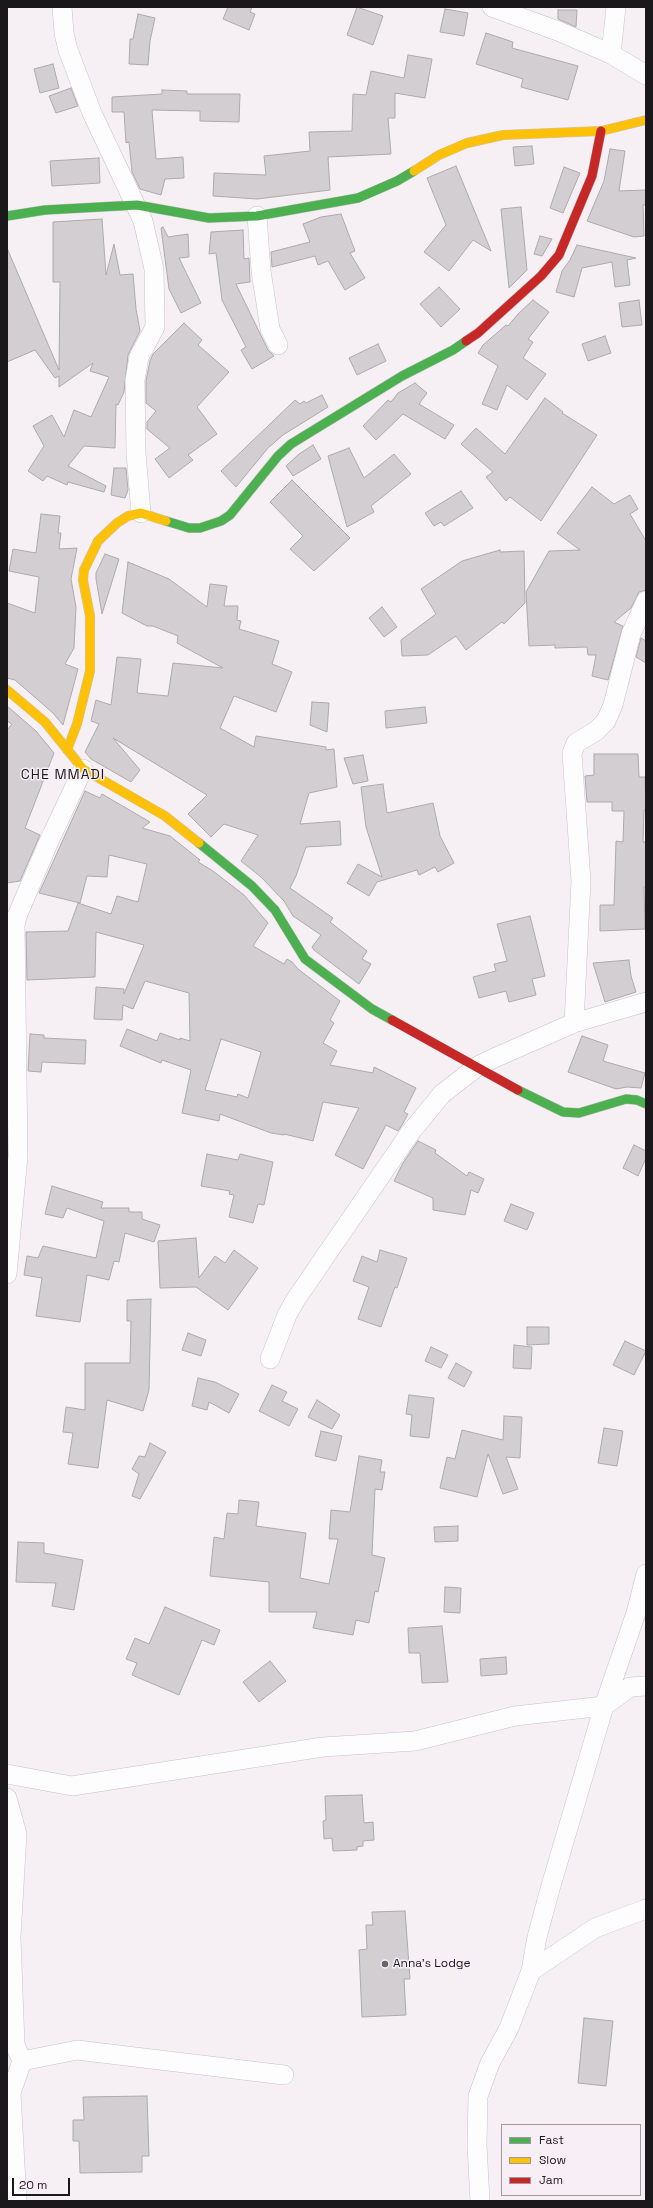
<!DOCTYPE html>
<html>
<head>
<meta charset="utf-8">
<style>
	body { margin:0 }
	#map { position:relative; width:653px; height:2208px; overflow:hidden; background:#f6f0f4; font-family:"Space Grotesk",sans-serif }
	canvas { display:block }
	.frame { position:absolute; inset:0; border:8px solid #1b181b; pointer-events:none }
	.legend { position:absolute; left:501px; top:2124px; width:140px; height:72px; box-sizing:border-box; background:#f8eef5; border:1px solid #a0989e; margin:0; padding:5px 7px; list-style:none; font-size:12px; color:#1b181b }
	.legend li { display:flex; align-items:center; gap:8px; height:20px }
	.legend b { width:20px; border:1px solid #a0989e }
	.scale { position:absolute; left:12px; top:2178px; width:58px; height:18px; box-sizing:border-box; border:2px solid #1b181b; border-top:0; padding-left:5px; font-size:12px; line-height:14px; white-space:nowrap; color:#1b181b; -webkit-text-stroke:3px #f8eef5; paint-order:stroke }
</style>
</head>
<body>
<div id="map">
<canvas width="653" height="2208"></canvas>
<div class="frame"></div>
<ul class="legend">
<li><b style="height:5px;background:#4caf50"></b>Fast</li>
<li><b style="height:5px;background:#ffc107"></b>Slow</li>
<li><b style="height:5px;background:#c62828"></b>Jam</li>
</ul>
<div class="scale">20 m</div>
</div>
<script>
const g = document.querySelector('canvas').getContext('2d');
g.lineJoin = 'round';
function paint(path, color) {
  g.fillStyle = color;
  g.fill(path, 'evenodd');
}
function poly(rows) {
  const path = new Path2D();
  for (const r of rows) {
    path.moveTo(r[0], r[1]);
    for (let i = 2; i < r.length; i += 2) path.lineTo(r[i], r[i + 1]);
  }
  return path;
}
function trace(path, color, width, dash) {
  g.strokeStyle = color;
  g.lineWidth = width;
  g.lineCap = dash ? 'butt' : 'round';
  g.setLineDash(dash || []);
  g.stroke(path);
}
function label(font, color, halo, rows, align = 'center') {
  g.font = font + ' "Space Grotesk",sans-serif';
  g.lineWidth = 3;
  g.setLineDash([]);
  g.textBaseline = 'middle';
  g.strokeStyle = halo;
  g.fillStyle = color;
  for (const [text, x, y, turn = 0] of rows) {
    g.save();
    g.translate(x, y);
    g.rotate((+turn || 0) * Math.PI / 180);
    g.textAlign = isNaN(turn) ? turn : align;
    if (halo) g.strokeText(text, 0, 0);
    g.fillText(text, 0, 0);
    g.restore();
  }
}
const building = poly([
	[228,7,252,7,250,12,255,14,249,30,223,19,228,7],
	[357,7,383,16,373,45,347,35,357,7],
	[445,9,468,13,464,36,440,32,445,9],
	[558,10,577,10,576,27,558,19,558,10],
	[138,14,155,18,150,41,148,65,129,64,130,39,133,39,138,14],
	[486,33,513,42,512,48,578,66,568,100,521,87,523,79,476,64,486,33],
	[408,55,432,59,425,98,395,93,395,118,388,118,391,154,328,157,330,190,257,199,213,196,214,173,266,175,264,156,310,151,309,132,352,131,353,94,366,95,371,71,404,78,408,55],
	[53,64,59,88,40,93,34,69,53,64],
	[71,88,78,106,56,113,49,96,71,88],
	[162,90,187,91,187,94,240,94,239,122,200,121,200,111,152,110,156,159,183,157,184,178,165,179,161,195,140,189,132,172,129,142,126,143,124,112,112,112,112,97,162,94,162,90],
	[532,146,534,164,515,166,513,147,532,146],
	[610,149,625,151,619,191,646,190,646,205,643,205,644,236,634,237,587,221,604,181,610,149],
	[99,158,100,183,52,186,50,161,99,158],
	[456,166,491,251,473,240,449,271,424,252,446,225,427,178,456,166],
	[564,167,580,173,563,213,550,208,564,167],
	[521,207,527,270,509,288,501,209,521,207],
	[341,214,355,251,350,253,365,278,345,290,328,261,318,265,315,256,272,267,271,252,310,242,303,224,321,217,341,214],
	[102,219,106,275,114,244,120,275,133,274,136,309,140,331,128,355,124,392,118,405,116,404,115,448,84,446,68,466,106,486,104,492,68,482,67,485,47,476,43,481,28,471,44,446,33,426,52,415,64,437,74,410,91,417,109,377,90,371,93,363,59,387,59,376,55,378,35,350,7,362,7,248,59,370,60,282,53,282,53,222,102,219],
	[163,227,168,237,188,234,189,257,179,258,201,303,181,313,169,289,161,228,163,227],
	[243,230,244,259,249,258,250,282,236,284,268,350,274,356,252,369,241,350,246,347,222,300,216,253,209,254,211,232,243,230],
	[540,236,552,239,542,256,534,254,540,236],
	[577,245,636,258,627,260,630,285,615,287,612,262,582,268,574,297,556,292,562,271,570,260,577,245],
	[439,287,460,309,441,327,420,304,439,287],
	[533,300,549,312,528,339,533,342,523,358,546,374,527,400,507,385,497,410,482,404,498,366,478,353,483,345,506,325,508,326,518,314,533,300],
	[639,300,642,325,622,327,619,303,639,300],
	[184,323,202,340,198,345,229,372,197,407,217,434,188,455,193,460,169,478,155,459,170,448,147,429,147,422,156,411,146,403,146,381,150,361,153,354,184,323],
	[605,336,611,353,588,361,582,344,605,336],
	[378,344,386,361,357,375,349,358,378,344],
	[415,383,427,393,419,404,454,425,445,439,403,414,376,440,363,426,388,400,391,402,398,393,415,383],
	[322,395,328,407,283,435,268,448,236,487,221,471,295,400,300,404,304,401,306,403,322,395],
	[545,398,563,412,562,413,597,435,541,521,510,497,506,501,486,477,493,472,461,444,476,428,505,454,545,398],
	[313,445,321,459,293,476,286,466,299,454,313,445],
	[349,448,364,478,394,454,411,474,371,506,374,512,347,527,328,456,349,448],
	[114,468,126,468,128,490,125,498,111,495,114,468],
	[292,480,350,538,314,571,290,549,303,536,270,502,292,480],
	[592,487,614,504,630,495,638,509,630,514,646,541,646,590,639,592,631,608,614,622,623,626,608,680,592,676,596,655,588,655,587,647,555,648,555,645,529,646,526,592,549,551,580,550,557,533,592,487],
	[461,491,473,508,444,526,441,522,434,526,425,513,461,491],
	[41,514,60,516,58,533,61,533,59,549,77,548,71,579,76,607,74,648,65,664,78,669,63,725,53,713,15,680,7,678,7,603,35,613,39,577,9,571,13,549,36,553,41,514],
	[500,550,500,552,524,551,525,603,504,624,502,622,466,650,456,636,428,655,402,656,401,640,436,614,421,589,462,561,500,550],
	[105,554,119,559,102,614,96,579,96,573,105,554],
	[128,562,169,579,207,607,210,584,227,586,224,606,238,606,237,620,241,621,239,629,279,641,272,664,292,672,276,712,234,696,220,728,254,747,256,736,326,747,326,750,334,749,337,787,309,793,300,824,340,821,341,845,306,847,296,876,290,888,333,918,330,922,367,951,362,959,371,964,359,984,314,950,312,947,321,935,293,916,284,901,261,877,241,861,258,835,224,824,211,837,188,814,207,795,113,738,140,770,131,782,91,759,85,752,99,724,91,721,96,700,111,705,117,657,141,659,137,693,168,696,173,663,223,668,177,643,178,636,153,626,147,626,122,613,128,562],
	[382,607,397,627,384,637,369,618,382,607],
	[641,638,646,641,646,663,636,657,641,638],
	[312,702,329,703,327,732,310,725,312,702],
	[7,706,36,731,54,753,25,828,40,835,20,881,7,883,7,730,12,724,7,721,7,706],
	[425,707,427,723,386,728,385,711,425,707],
	[594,754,638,754,639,777,645,777,646,810,644,810,643,842,646,842,646,887,644,887,645,929,600,931,600,905,614,905,616,841,623,842,624,811,612,811,612,802,587,802,585,776,594,775,594,754],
	[363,755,368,781,353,784,344,758,363,755],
	[383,784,387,813,433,803,440,836,454,863,438,872,435,867,419,875,417,870,377,882,369,896,347,883,358,864,382,877,366,827,361,787,383,784],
	[85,791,100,798,102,794,150,822,142,828,170,836,200,860,198,862,213,871,244,895,268,923,253,946,284,964,287,959,292,962,298,969,340,1001,330,1020,334,1023,323,1043,337,1051,330,1065,373,1073,374,1067,416,1088,404,1112,408,1114,402,1125,398,1131,386,1125,363,1169,335,1155,359,1108,323,1102,313,1141,284,1134,284,1135,271,1133,220,1114,219,1121,182,1113,191,1070,162,1060,161,1063,120,1046,127,1029,157,1041,160,1033,180,1040,180,1038,190,1041,189,993,145,981,133,1009,123,1005,122,1020,94,1019,96,987,124,989,124,994,144,945,96,932,95,977,27,980,26,932,68,931,78,903,111,914,117,896,138,902,147,864,109,855,107,877,87,876,80,903,39,893,85,791],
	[221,1039,261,1052,248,1098,238,1094,237,1097,205,1090,221,1039],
	[530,916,545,976,532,979,536,995,509,1002,506,991,479,998,473,977,496,971,494,964,507,961,497,924,530,916],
	[629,960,631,976,636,992,605,1002,593,963,629,960],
	[30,1034,44,1035,44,1038,86,1040,85,1064,42,1062,41,1072,28,1071,30,1034],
	[582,1036,608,1045,603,1061,645,1073,641,1088,627,1087,616,1089,568,1072,582,1036],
	[418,1141,436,1150,435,1153,467,1176,469,1172,484,1179,478,1193,471,1190,465,1215,433,1210,433,1198,394,1181,403,1163,418,1141],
	[634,1145,646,1151,646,1158,638,1176,623,1168,634,1145],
	[207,1154,238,1160,240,1154,273,1162,264,1205,258,1204,253,1223,229,1217,234,1195,229,1194,230,1191,201,1186,207,1154],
	[52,1186,103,1202,101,1208,129,1208,129,1212,142,1212,142,1219,160,1225,154,1242,125,1233,119,1262,114,1261,109,1280,87,1275,80,1322,36,1316,42,1278,24,1275,27,1256,38,1258,43,1246,96,1258,104,1221,67,1208,63,1218,45,1214,52,1186],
	[511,1204,534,1213,527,1230,504,1221,511,1204],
	[196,1238,199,1278,215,1256,225,1263,234,1250,258,1268,228,1310,196,1287,160,1288,158,1241,196,1238],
	[380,1250,407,1258,397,1288,395,1287,381,1327,358,1319,369,1287,353,1281,362,1256,377,1262,380,1250],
	[151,1299,149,1390,143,1411,107,1400,98,1468,68,1464,73,1433,63,1432,66,1407,85,1410,85,1363,130,1363,131,1321,127,1321,127,1300,151,1299],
	[527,1327,549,1327,549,1344,527,1345,527,1327],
	[188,1333,206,1340,201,1356,182,1350,188,1333],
	[625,1341,646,1351,634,1375,613,1365,625,1341],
	[514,1345,532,1347,531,1369,513,1368,514,1345],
	[431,1347,448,1355,441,1368,425,1361,431,1347],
	[456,1363,472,1372,464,1387,448,1378,456,1363],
	[198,1378,215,1382,239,1394,229,1413,209,1402,207,1410,192,1406,198,1378],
	[272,1385,287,1392,282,1401,298,1409,289,1426,259,1411,272,1385],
	[409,1395,434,1398,429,1438,410,1436,412,1415,406,1414,409,1395],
	[317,1400,340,1415,332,1429,308,1417,317,1400],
	[504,1416,522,1417,520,1458,506,1457,518,1489,503,1494,488,1454,477,1497,440,1488,447,1457,455,1459,462,1430,503,1440,504,1416],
	[604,1428,623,1431,617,1466,598,1463,604,1428],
	[321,1431,342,1436,336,1461,315,1456,321,1431],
	[150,1443,166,1452,140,1499,132,1496,139,1474,132,1469,139,1456,145,1457,150,1443],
	[359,1456,382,1460,380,1472,385,1472,382,1490,375,1489,372,1555,385,1558,378,1592,375,1591,369,1623,356,1620,353,1635,313,1628,317,1612,269,1612,269,1582,210,1576,214,1537,224,1539,227,1513,238,1514,239,1500,259,1502,256,1526,306,1533,300,1578,329,1584,338,1539,329,1539,331,1510,350,1512,359,1456],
	[458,1526,458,1541,435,1542,434,1527,458,1526],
	[18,1542,44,1543,44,1553,83,1560,74,1610,52,1606,56,1583,16,1582,18,1542],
	[445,1587,461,1588,460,1613,444,1612,445,1587],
	[165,1607,220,1630,214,1645,202,1640,179,1695,132,1675,137,1663,126,1659,135,1638,149,1644,165,1607],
	[442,1626,448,1682,422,1683,420,1653,409,1653,408,1628,442,1626],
	[506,1657,507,1674,481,1676,480,1659,506,1657],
	[270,1661,286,1681,259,1702,243,1682,270,1661],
	[362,1795,364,1823,373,1822,374,1840,363,1841,363,1846,357,1847,357,1850,333,1851,332,1838,324,1839,323,1821,326,1820,325,1796,362,1795],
	[405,1911,410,1979,404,1979,406,2015,362,2017,359,1950,367,1949,366,1925,373,1925,372,1912,405,1911],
	[584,2018,613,2021,606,2086,578,2083,584,2018],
	[147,2096,149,2156,142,2156,142,2172,80,2173,79,2141,73,2141,73,2120,84,2120,83,2097,147,2096]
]);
const street = poly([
	[62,7,64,33,68,50,92,113,143,221,154,269,155,327,139,357,135,380,136,453,141,513],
	[492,7,558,31,611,54,646,75],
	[611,54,616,7],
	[257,216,261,271,270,329,278,345],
	[574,1023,581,881,572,753,576,743,596,731,606,721,613,705,631,634,646,601],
	[7,1274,18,1156,15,925,17,916,50,839,83,769],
	[270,1359,287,1315,296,1299,410,1133,442,1094,478,1066,492,1059,574,1023,646,1002],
	[7,1774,72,1786,323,1747,415,1741,515,1716,604,1706,630,1687,646,1686],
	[7,1798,17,1834,11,1937,15,2045,22,2061,11,2093,17,2201],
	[531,1971,595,1928,646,1909],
	[22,2061,77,2050,284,2075],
	[480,2201,477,2145,478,2096,490,2063,509,2028,531,1971,537,1937,550,1889,604,1706,636,1613,646,1574]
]);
const fast = poly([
	[7,216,45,210,137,205,209,218,257,216,358,198,397,181,414,171],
	[166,521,189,528,200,528,221,521,230,515,278,456,291,444,402,376,453,350,466,341],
	[199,843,252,886,275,910,305,959,372,1009,392,1020],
	[518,1090,563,1112,579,1113,626,1099,637,1100,646,1104]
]);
const slow = poly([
	[414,171,439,155,467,143,503,135,601,131,646,120],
	[7,690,45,722,83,769,165,816,199,843],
	[67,750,77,724,90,671,90,616,83,580,84,570,98,541,117,523,128,516,141,513,166,521]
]);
const jam = poly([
	[466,341,478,333,541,276,559,255,592,176,601,131],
	[392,1020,518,1090]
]);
const markers = [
	[385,1964,4,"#686467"]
];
const poiNames = [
	["Anna's Lodge",393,1964]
];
const quarterNames = [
	["CHE MMADI",63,775]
];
paint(building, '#d2ced1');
trace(building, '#ada9ac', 1);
trace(street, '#c6c2c5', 20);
trace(fast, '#c6c2c5', 10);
trace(slow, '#c6c2c5', 10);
trace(jam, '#c6c2c5', 10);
trace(street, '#fefdfd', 19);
trace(fast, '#4caf50', 9);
trace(slow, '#ffc107', 9);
trace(jam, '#c62828', 9);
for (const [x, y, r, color] of markers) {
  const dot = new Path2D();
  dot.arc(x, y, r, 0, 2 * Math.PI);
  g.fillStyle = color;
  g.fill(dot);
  trace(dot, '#f8eef5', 1.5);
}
label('12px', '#1b181b', '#f8eef5', poiNames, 'left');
g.letterSpacing = '1px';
label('14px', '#1b181b', '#f8eef5', quarterNames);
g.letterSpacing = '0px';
</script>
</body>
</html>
